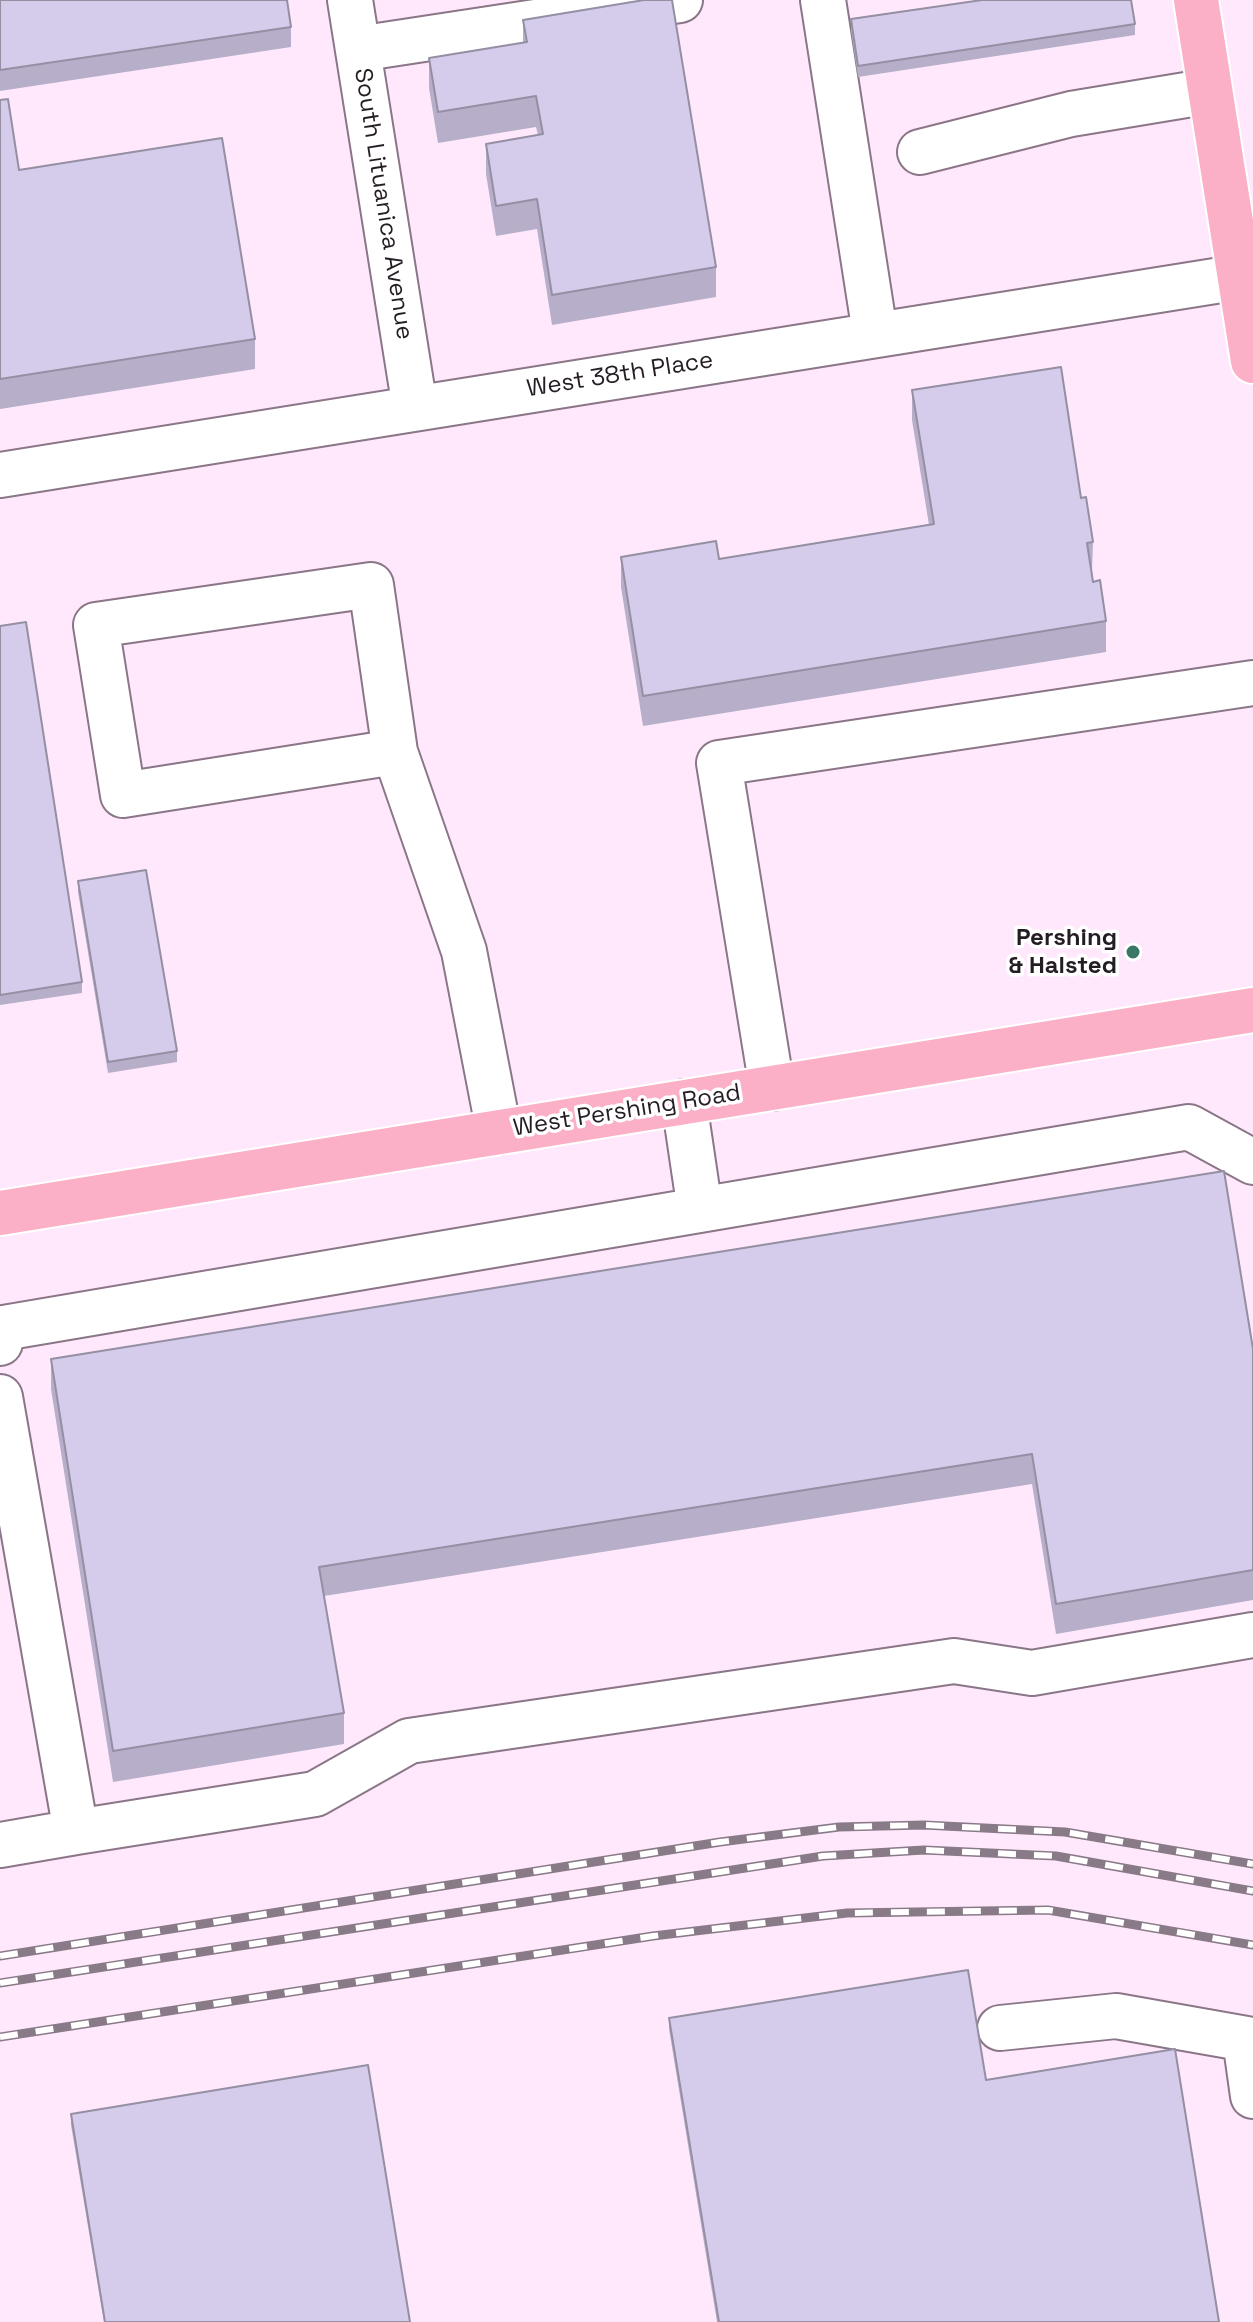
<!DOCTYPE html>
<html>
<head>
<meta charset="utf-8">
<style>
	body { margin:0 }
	canvas { display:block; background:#ffe8fb }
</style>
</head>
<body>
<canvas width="1253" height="2322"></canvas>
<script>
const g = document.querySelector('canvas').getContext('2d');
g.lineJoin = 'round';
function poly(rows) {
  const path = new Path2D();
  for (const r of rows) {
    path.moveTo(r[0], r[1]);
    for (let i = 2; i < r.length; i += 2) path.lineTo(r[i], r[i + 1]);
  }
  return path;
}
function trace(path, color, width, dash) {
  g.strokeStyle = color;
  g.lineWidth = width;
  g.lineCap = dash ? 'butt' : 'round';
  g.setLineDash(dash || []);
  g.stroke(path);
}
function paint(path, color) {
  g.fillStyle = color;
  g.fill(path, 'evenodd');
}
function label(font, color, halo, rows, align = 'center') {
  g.font = font + ' "Space Grotesk",sans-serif';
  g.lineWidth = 7;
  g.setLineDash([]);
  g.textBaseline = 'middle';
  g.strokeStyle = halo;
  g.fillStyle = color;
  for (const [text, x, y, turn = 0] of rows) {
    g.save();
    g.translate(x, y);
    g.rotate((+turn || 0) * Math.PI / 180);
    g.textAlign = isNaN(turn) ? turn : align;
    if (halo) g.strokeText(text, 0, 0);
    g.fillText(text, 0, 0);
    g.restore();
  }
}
const minor = poly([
	[350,0,415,408],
	[823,0,875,333],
	[358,49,680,0],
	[920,152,1071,114,1210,91],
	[0,475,1240,277],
	[395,752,123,795,96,625,371,585,395,752,464,951,499,1132],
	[772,1088,719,763,1253,683],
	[684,1102,700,1210],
	[0,1343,3,1328,1189,1127,1253,1162],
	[0,1397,76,1832,315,1794,409,1741,954,1661,1032,1673,1253,1635],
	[0,1845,76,1832],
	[1000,2028,1116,2016,1253,2040],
	[1245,2039,1253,2096]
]);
const major = poly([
	[1196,0,1253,361],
	[0,1213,1253,1010]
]);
const rail = poly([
	[0,1956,720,1842,839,1827,924,1825,1065,1832,1253,1864],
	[0,1983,823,1856,924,1850,1056,1856,1253,1891],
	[0,2037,653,1936,847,1913,1048,1910,1253,1945]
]);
const wall = poly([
	[0,0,291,27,291,47,0,91],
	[851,19,1135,24,1135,35,858,77,851,30],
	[523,20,716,267,716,297,552,325,537,229,496,236,486,174,486,144,538,135,536,127,438,143,429,88,429,58,523,43],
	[0,100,19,170,255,339,255,369,0,409],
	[912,390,1081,498,1093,542,1092,572,1093,582,1106,621,1106,652,643,726,621,587,621,557,719,559,929,525,912,420],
	[0,626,82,982,82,993,0,1005],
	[78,881,177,1051,177,1062,108,1073,78,892],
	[1253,1349,1253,1600,1056,1634,1032,1484,324,1596,344,1713,344,1744,113,1782,51,1389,51,1359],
	[669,2018,986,2080,1219,2322,717,2322,669,2029],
	[71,2114,410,2322,104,2322,71,2125]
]);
const building = poly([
	[0,0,287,0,291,27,0,70,0,0],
	[644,0,672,0,716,267,552,295,537,199,496,206,486,144,543,134,536,96,438,112,429,58,527,42,523,20,644,0],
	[982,0,1131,0,1135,24,858,66,851,19,982,0],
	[8,99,19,170,222,138,255,339,0,379,0,100,8,99],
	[1061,367,1081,498,1086,497,1093,542,1087,543,1093,582,1100,580,1106,621,643,696,621,557,716,541,719,559,934,524,912,390,1061,367],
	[26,622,82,982,0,995,0,626,26,622],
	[146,870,177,1051,108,1062,78,881,146,870],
	[1224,1171,1253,1349,1253,1570,1056,1604,1032,1454,319,1567,344,1713,113,1751,51,1359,1224,1171],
	[968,1970,986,2080,1175,2049,1219,2322,719,2322,669,2018,968,1970],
	[368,2065,410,2322,105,2322,71,2114,368,2065]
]);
const markers = [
	[1133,952,8,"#397866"]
];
const streetNames = [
	["South Lituanica Avenue",383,204,81],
	["West 38th Place",620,375,-9],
	["West Pershing Road",627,1111,-9]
];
const poiNames = [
	["Pershing",1117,938],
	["& Halsted",1117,966]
];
trace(minor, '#8a7687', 48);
trace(major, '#fff', 48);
trace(minor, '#fff', 44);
trace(major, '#fcb0c7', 44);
trace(rail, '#897a87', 9);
trace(rail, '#fff', 6, [18]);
paint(wall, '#b7afca');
paint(building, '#d5cceb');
trace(building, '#958fa4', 2);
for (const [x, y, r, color] of markers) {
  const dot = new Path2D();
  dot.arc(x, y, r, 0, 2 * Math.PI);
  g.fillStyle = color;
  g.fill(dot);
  trace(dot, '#fff', 3);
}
label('24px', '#251d24', '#fff', streetNames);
label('bold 24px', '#251d24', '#fff', poiNames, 'right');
</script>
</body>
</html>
